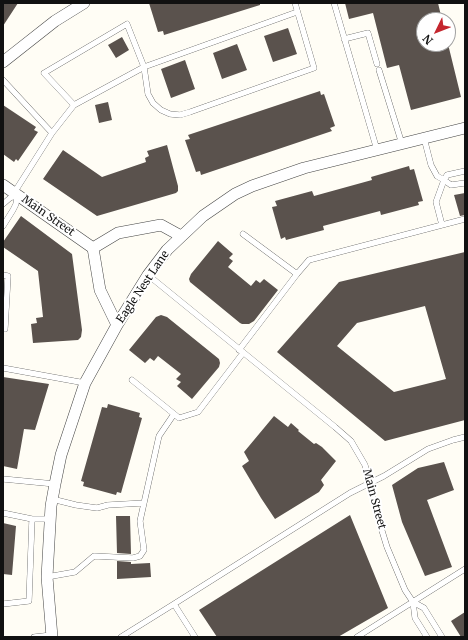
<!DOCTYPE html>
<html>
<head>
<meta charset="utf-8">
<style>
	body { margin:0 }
	#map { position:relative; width:468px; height:640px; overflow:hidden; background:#fffdf5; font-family:Merriweather,serif }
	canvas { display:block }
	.frame { position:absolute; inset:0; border:4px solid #111; pointer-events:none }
	.north { position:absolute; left:416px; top:12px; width:40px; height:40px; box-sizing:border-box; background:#fff; border:1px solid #a0a0a0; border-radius:50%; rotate:227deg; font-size:11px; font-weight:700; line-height:16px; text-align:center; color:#111 }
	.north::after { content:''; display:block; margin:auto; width:14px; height:18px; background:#c4262e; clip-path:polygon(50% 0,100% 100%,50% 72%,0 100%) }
</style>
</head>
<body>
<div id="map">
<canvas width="468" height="640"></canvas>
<div class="frame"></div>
<div class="north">N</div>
</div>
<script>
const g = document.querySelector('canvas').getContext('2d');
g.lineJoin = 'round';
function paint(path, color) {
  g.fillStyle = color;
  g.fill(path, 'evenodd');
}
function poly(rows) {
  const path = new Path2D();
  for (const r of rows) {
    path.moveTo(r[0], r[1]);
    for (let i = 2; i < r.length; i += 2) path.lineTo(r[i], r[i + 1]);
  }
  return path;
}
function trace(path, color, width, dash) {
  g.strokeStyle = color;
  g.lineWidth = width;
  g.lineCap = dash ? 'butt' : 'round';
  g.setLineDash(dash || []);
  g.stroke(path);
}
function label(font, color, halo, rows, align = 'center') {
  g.font = font + ' Merriweather,serif';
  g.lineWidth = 4;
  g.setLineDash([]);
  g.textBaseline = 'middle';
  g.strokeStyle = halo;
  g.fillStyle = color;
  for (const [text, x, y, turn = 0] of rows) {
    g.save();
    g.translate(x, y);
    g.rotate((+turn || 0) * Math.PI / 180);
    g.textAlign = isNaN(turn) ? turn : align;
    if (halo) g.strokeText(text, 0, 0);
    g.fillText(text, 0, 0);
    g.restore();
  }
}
const building = poly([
	[3,3,18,3,3,26],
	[149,3,260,3,260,5,164,35,163,31,158,32],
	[345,3,438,3,442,20,424,20,424,44,448,44,461,97,411,110,399,65,387,68,373,13,349,19],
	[288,28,297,54,273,62,264,36],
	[122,37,129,50,116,58,108,45],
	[237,44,247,70,222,79,213,53],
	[185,60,195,89,171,98,161,69],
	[320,91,321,95,324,94,335,126,330,128,332,131,201,175,200,171,196,172,185,140,190,139,188,135],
	[108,102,112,120,99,123,95,105],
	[3,105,36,127,34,130,38,132,18,161,16,159,14,162,3,154],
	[167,145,178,186,178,191,176,193,97,216,43,179,63,150,102,177,146,162,145,158,149,156,147,151],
	[409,166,410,170,414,169,423,201,418,202,419,205,381,215,380,211,323,226,324,230,286,240,285,237,281,239,272,207,277,206,275,201,312,191,314,196,372,180,371,177],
	[465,193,465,215,460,216,454,195],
	[21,216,72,254,82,330,81,337,78,340,33,343,31,324,37,323,36,318,43,317,38,271,3,247,3,242],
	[218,241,233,254,229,258,233,261,228,267,251,286,256,280,260,283,264,279,278,290,254,321,249,324,242,324,240,323,190,282,189,279,191,274],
	[465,252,465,420,385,441,277,352,339,282],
	[425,306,446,379,394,392,337,346,357,323],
	[161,315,167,317,219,359,220,363,219,367,192,399,177,386,181,382,176,379,181,374,158,356,154,361,150,358,145,363,129,350,156,317],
	[3,377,49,384,35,430,24,429,17,469,3,466],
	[108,404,140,413,139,417,142,418,121,493,117,492,116,495,83,486,84,482,81,481,102,407,107,408],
	[274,416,288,427,291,423,299,430,298,431,314,444,316,443,322,447,336,461,321,480,324,485,319,492,275,519,261,498,242,466,249,461,244,452],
	[444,462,454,490,427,500,452,567,425,576,402,522,392,485,418,468],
	[350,515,388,608,338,637,217,637,199,610],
	[116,516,130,516,131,554,117,553],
	[3,523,16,526,12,575,3,574],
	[117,561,131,562,131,564,150,563,151,577,117,579],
	[465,612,465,637,461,637,451,621]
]);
const service = poly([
	[295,3,314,68,190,112,180,115,170,114,161,110,153,103,148,94,144,67,74,105,44,73,127,24,144,67,297,12],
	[334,3,377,150],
	[344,39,368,33,377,64],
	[379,70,402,144],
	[3,80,52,133,14,193],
	[52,133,74,105],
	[424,138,431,165,437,176,444,180,447,175,465,171],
	[3,204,10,198,17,195],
	[442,225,465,219],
	[3,226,13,210,16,204,17,195],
	[243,234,297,274,309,260,442,225,436,202,444,180,451,185,465,183],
	[3,275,8,276,5,329,3,329],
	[148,275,335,427,351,441,365,465,379,521,387,547,405,590,413,602,415,618,427,637],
	[239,350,297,274],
	[3,368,85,383],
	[132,380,179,418,198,412,243,353],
	[3,479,55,484],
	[52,499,76,505,97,508,108,505,144,503],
	[3,513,32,519,29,601,3,604],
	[32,519,50,519],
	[47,577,75,572,94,556,133,558,140,556,144,550,140,521,159,436,174,414],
	[413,602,424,608,442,637],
	[34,637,52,635],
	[121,637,174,604],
	[195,637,174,604,350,493,384,476,428,449,453,440,465,437],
	[357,637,465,569]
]);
const minor = poly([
	[3,62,55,21,84,3],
	[3,185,93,248,100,290,117,325],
	[93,248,118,233,161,225,181,236],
	[52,637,47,577,51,506,55,484,61,455,85,383,117,325,148,275,167,250,203,216,235,194,252,186,304,168,465,128]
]);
const streetNames = [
	["Main Street",48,216,35],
	["Eagle Nest Lane",143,287,-56],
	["Main Street",374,499,75]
];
paint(building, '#5a524d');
trace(service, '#444', 6);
trace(minor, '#444', 12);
trace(service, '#fff', 5.5);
trace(minor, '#fff', 11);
label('11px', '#111', '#fff', streetNames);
</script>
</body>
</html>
